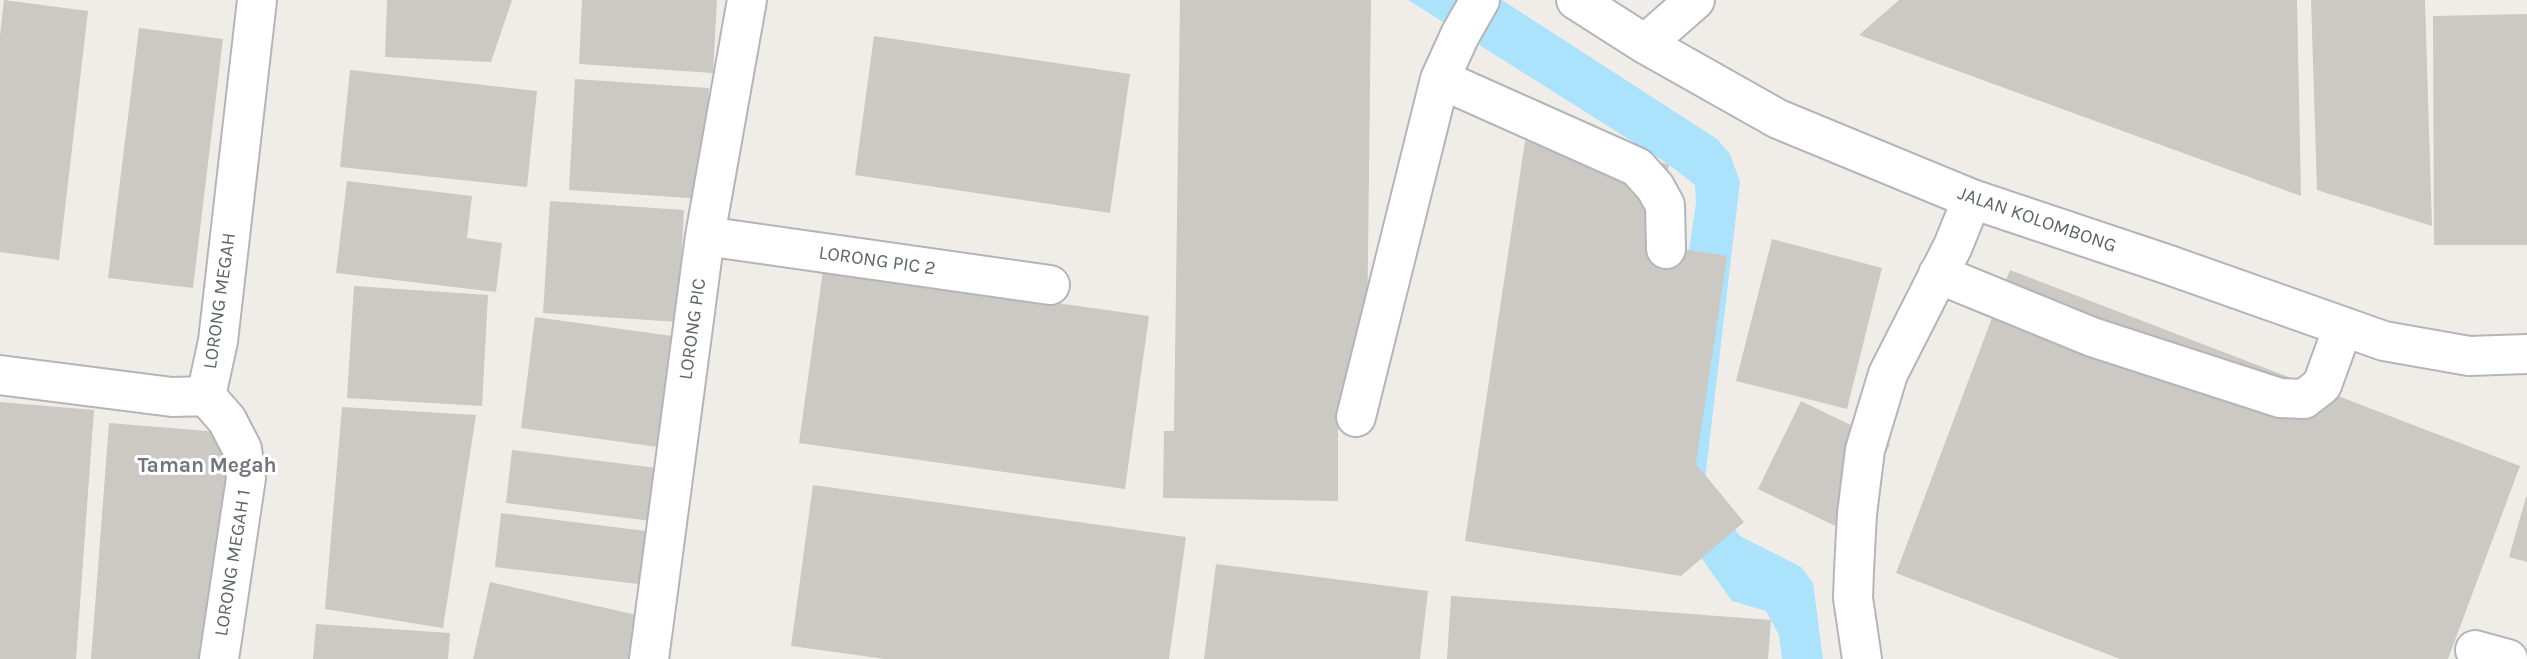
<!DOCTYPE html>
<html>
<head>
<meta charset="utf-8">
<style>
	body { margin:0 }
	canvas { display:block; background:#f0ede8 }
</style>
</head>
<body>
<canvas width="2527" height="659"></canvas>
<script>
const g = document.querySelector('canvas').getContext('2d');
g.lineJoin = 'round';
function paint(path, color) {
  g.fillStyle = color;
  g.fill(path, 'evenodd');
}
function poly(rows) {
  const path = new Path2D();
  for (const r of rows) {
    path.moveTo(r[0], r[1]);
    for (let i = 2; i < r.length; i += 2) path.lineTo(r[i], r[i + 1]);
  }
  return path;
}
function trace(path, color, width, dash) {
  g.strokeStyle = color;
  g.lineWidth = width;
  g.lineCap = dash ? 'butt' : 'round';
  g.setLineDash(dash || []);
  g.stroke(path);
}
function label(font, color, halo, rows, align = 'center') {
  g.font = font + ' Karla,sans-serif';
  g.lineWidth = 6;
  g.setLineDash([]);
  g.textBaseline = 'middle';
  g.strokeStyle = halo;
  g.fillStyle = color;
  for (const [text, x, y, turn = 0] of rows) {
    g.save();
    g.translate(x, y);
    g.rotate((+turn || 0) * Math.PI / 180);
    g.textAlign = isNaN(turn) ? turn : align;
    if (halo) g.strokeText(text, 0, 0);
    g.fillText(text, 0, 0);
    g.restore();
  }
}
const water = poly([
	[1408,0,1502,0,1717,139,1730,154,1740,182,1704,488,1740,536,1801,567,1813,583,1823,659,1782,659,1779,635,1766,611,1732,601,1653,490,1696,203,1695,185,1668,164]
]);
const building = poly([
	[4,0,88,11,59,260,0,252,0,36],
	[387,0,512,0,491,62,385,57],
	[582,0,717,0,713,73,579,64],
	[1180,0,1371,0,1366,426,1338,426,1338,501,1163,498,1164,431,1174,431],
	[1899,0,2297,0,2301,196,1859,35],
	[2311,0,2425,0,2432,226,2317,190],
	[2527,14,2527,245,2434,245,2433,16],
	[139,28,223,39,193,288,108,278],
	[874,36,1130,74,1110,213,855,175],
	[350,70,537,91,527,187,340,167],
	[575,79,709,88,703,199,569,190],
	[1525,141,1669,164,1657,245,1727,256,1696,464,1744,522,1681,576,1465,541],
	[347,181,472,196,467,238,502,243,496,292,336,273],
	[550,201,684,210,678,322,543,313],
	[1772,239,1882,268,1847,409,1736,381],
	[823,270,1149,316,1125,489,799,443],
	[2010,270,2520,466,2448,659,2120,659,1896,573],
	[354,286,488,295,482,406,347,398],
	[535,317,679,337,665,448,521,428],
	[1801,401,1890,444,1848,532,1758,489],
	[0,402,94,410,76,659,0,659],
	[342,407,476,415,443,628,325,609],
	[109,423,244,434,226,659,91,659],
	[512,450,665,469,659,522,506,503],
	[813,485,1186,537,1169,659,885,659,791,646],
	[2526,497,2527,497,2527,562,2509,557],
	[501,513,654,532,647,585,495,567],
	[1216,564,1428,591,1420,659,1204,659],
	[490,582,650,618,640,659,473,659],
	[1451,596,1771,620,1768,659,1447,659],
	[316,624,450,633,448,659,313,659]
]);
const minor = poly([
	[1576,0,1645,44,1778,119,1972,199,2169,265,2384,341,2469,356,2527,354],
	[1645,44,1695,0],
	[1440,79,1637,167,1655,187,1665,205,1666,249],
	[705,236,1050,285],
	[1938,274,2092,337,2280,398,2304,399,2322,385,2343,327],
	[0,375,172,397,206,396,218,341,257,0],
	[206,396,227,420,242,449,246,478,219,659],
	[1356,417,1440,79,1460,35,1480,0],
	[2475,650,2508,659],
	[649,659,705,236,747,0],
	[1862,659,1853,598,1854,570,1857,514,1865,450,1888,374,1953,246,1972,199]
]);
const streetNames = [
	["JALAN KOLOMBONG",2037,220,19],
	["LORONG PIC 2",877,261,8],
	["LORONG MEGAH",220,301,-82],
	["LORONG PIC",693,329,-82],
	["LORONG MEGAH 1",233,563,-81]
];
const neighbourhoodNames = [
	["Taman Megah",207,466]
];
paint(water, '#ace3fc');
paint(building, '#ccc8c4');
trace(minor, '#b3b6b9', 42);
trace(minor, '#fff', 38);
label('19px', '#5f6467', '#fff', streetNames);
label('bold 21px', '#707679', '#fff', neighbourhoodNames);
</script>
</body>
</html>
